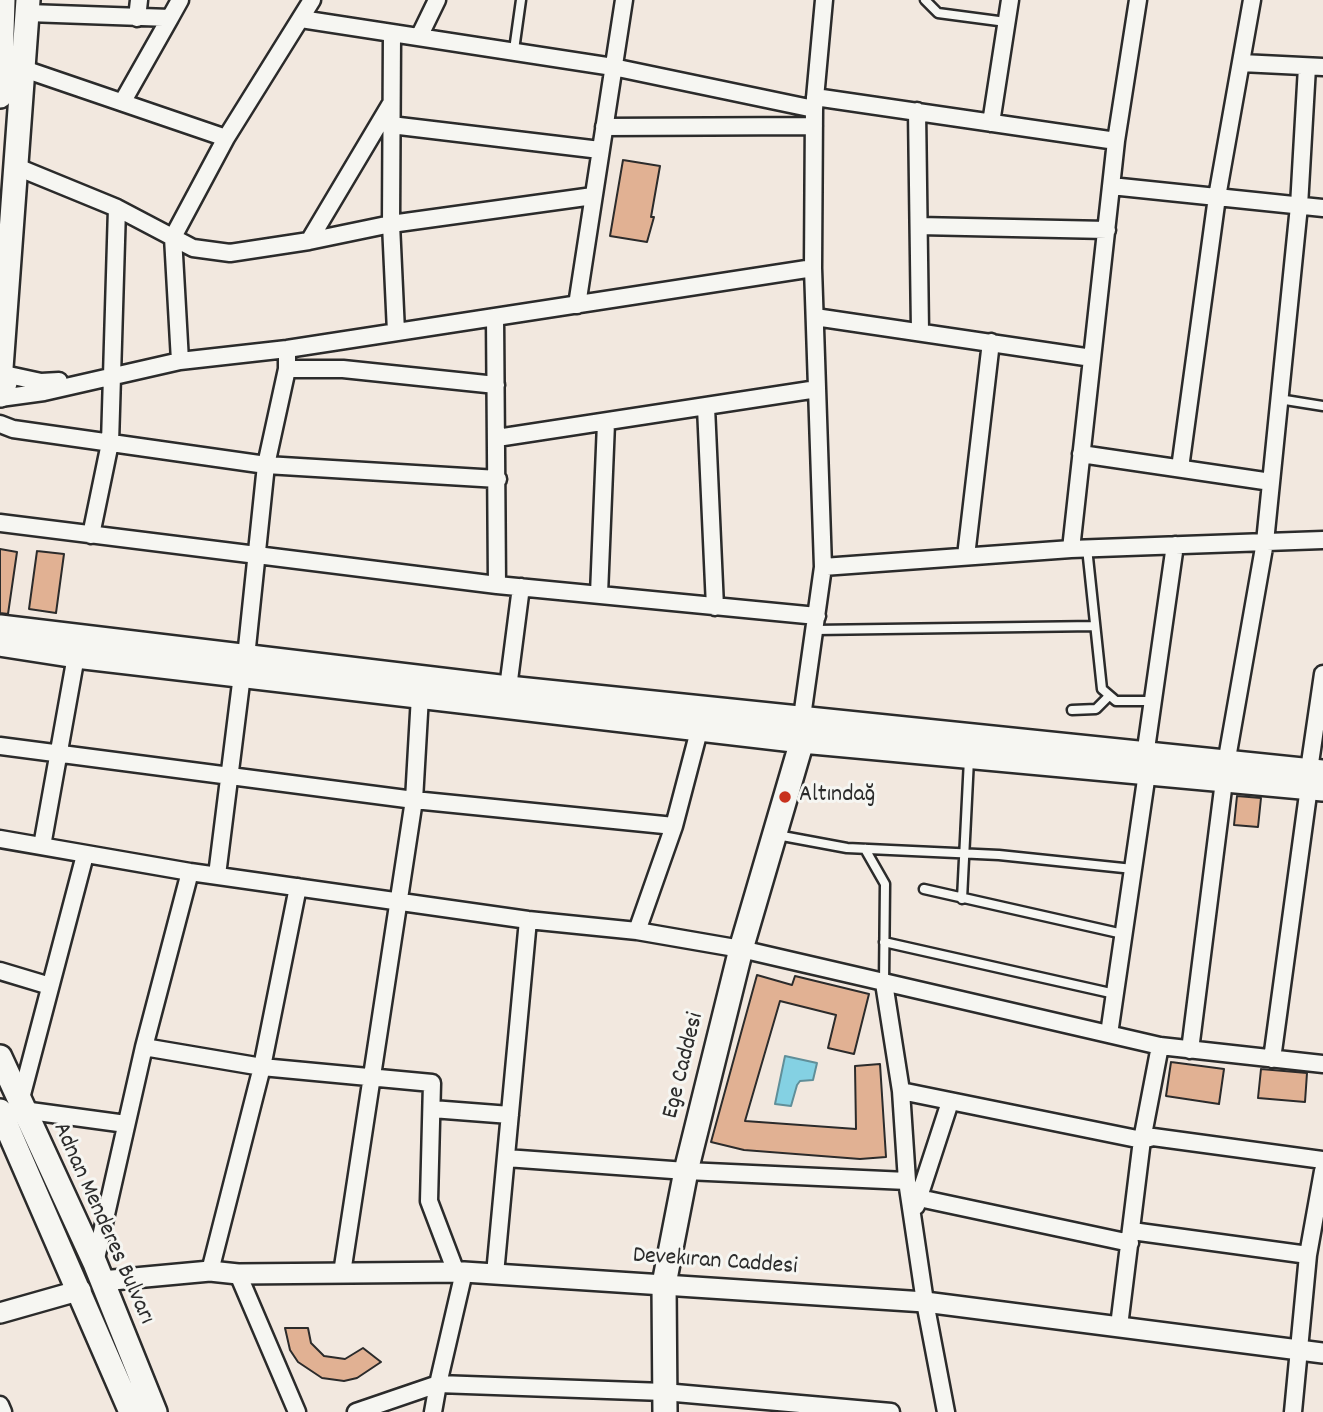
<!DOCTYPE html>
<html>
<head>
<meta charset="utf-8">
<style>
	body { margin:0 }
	canvas { display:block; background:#f2e8df }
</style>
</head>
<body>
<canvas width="1323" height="1412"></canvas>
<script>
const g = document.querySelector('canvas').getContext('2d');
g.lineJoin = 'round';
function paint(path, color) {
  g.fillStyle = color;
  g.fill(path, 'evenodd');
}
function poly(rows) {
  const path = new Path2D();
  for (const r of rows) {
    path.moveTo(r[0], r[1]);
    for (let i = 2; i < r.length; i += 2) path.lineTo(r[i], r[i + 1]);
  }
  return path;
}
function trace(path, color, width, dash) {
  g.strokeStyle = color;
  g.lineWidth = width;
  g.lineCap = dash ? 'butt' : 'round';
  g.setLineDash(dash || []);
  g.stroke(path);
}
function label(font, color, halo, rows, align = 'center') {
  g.font = font + ' Dekko,sans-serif';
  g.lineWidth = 6;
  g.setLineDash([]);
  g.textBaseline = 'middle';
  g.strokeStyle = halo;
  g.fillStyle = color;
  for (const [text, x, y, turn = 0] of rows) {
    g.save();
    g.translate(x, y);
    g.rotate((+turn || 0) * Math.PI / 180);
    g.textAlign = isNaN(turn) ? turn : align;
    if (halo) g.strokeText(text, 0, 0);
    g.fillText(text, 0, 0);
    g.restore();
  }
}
const water = poly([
	[785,1056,817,1063,813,1080,800,1081,797,1085,791,1106,775,1104,785,1056]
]);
const building = poly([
	[623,160,660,166,651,217,654,217,647,242,610,236,623,160],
	[0,549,17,552,8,614,0,613,0,549],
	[37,551,64,554,56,613,29,609,37,551],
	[1237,796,1261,798,1258,827,1234,825,1237,796],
	[757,975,792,985,795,976,869,994,854,1054,828,1048,836,1015,780,1001,745,1121,856,1129,855,1066,880,1064,886,1157,860,1159,744,1150,711,1142,757,975],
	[1171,1062,1224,1069,1219,1104,1166,1096,1171,1062],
	[1261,1069,1307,1073,1305,1102,1258,1098,1261,1069],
	[285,1328,308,1328,311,1343,324,1356,345,1359,363,1348,381,1362,357,1378,344,1381,322,1378,298,1362,290,1350,285,1328]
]);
const service = poly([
	[925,0,938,13,1006,22],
	[514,50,521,0],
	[1279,399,1323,406],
	[1087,548,1102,689,1116,701,1153,701],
	[815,630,1095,626],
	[1072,710,1096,709,1108,697],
	[777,835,847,848,999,855,1133,869],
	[865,849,885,884,884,983],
	[924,889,1123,934],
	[962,899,969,759],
	[884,942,1115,994]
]);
const minor = poly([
	[28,13,170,18,180,0],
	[137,18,139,0],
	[301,19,613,67,814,109],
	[392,35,391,224,396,332],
	[420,35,437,0],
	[1241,63,1323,67],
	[24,69,226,138],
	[815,97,1116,141],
	[123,101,170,18],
	[917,111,920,331],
	[991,123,1010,0],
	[391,125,600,150],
	[604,127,814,126],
	[17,167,117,208,193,248,230,253,309,241,391,224,593,196],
	[1111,186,1323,208],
	[919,226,1107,230],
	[309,241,390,105],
	[577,305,624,0],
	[495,317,497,585],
	[815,317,1092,358],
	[180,361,173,237,226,138,312,0],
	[287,369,343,369,496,385],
	[4,374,41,382,59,381],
	[0,398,44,392,180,361,287,349,813,268],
	[706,407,715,607],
	[0,424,13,429,266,465,498,479],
	[497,438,817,389],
	[1081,454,1271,482],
	[1180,468,1217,197,1252,0],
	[0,523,497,585,817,616],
	[91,535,110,443,117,208],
	[1071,549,1116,141,1138,0],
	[966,556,991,342],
	[823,567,1071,549,1323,540],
	[599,594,606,423],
	[246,657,266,465,287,369,287,349],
	[508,688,521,587],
	[802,717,823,567,813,268,814,109,824,0],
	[0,746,414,800,674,826],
	[1145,756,1175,545],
	[1226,764,1265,542,1299,206,1307,67],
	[1309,770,1323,674],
	[0,839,190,872,528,920,637,931,741,949,1160,1046,1323,1064],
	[42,846,76,656],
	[217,875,242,675],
	[637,931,674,826,700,727],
	[0,971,50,986],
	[884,983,901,1091,907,1181,925,1302,946,1412],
	[1109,1034,1147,773],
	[144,1047,262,1067,432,1083,429,1201,456,1272],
	[1190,1050,1224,781],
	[1272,1059,1309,787],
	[901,1091,1142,1140,1153,1137,1323,1160],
	[20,1102,85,855],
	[432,1109,510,1115],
	[23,1110,126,1124],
	[506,1158,686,1171,907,1181],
	[919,1198,1130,1243],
	[916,1206,950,1102],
	[1132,1231,1308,1255],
	[95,1263,144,1047,190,872],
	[210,1271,262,1067,298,887],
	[464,1272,438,1384,664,1392,891,1412],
	[342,1273,414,800,420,696],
	[238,1274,297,1412],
	[495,1274,528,920],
	[1119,1326,1142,1140,1160,1046],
	[0,1405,3,1412],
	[356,1412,438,1384,433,1412],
	[1293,1412,1308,1255,1323,1171]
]);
const tertiary = poly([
	[102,1281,210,1271,238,1274,464,1272,925,1302,1323,1353],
	[0,1313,81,1290]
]);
const secondary = poly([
	[0,96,3,0],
	[0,366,5,383,0,395],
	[1,368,28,0],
	[0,627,508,688,1323,772],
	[0,644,76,656,802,741,1323,789],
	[0,1057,95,1263,155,1412],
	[0,1111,131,1412],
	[665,1412,664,1284,686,1171,741,949,802,741,802,726]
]);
const markers = [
	[785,797,7,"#c8321e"]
];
const poiNames = [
	["Altındağ",799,797]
];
const streetNames = [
	["Ege Caddesi",685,1066,-76],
	["Adnan Menderes Bulvarı",102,1224,66],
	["Devekıran Caddesi",715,1263,4]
];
paint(water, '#84d1e3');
trace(water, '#608f99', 2);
paint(building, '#e1b193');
trace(building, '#2b2b2b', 2);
trace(service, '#2b2b2b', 13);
trace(minor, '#2b2b2b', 21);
trace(tertiary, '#2b2b2b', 24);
trace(secondary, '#2b2b2b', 28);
trace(service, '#f6f6f2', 8);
trace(minor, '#f6f6f2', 16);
trace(tertiary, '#f6f6f2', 19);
trace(secondary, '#f6f6f2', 23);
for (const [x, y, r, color] of markers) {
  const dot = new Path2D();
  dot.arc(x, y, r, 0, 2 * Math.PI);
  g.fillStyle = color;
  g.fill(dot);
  trace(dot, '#f6f6f2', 2.5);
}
label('24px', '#2b2b2b', '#f6f6f2', poiNames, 'left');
label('24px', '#2b2b2b', '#f6f6f2', streetNames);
</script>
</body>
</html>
